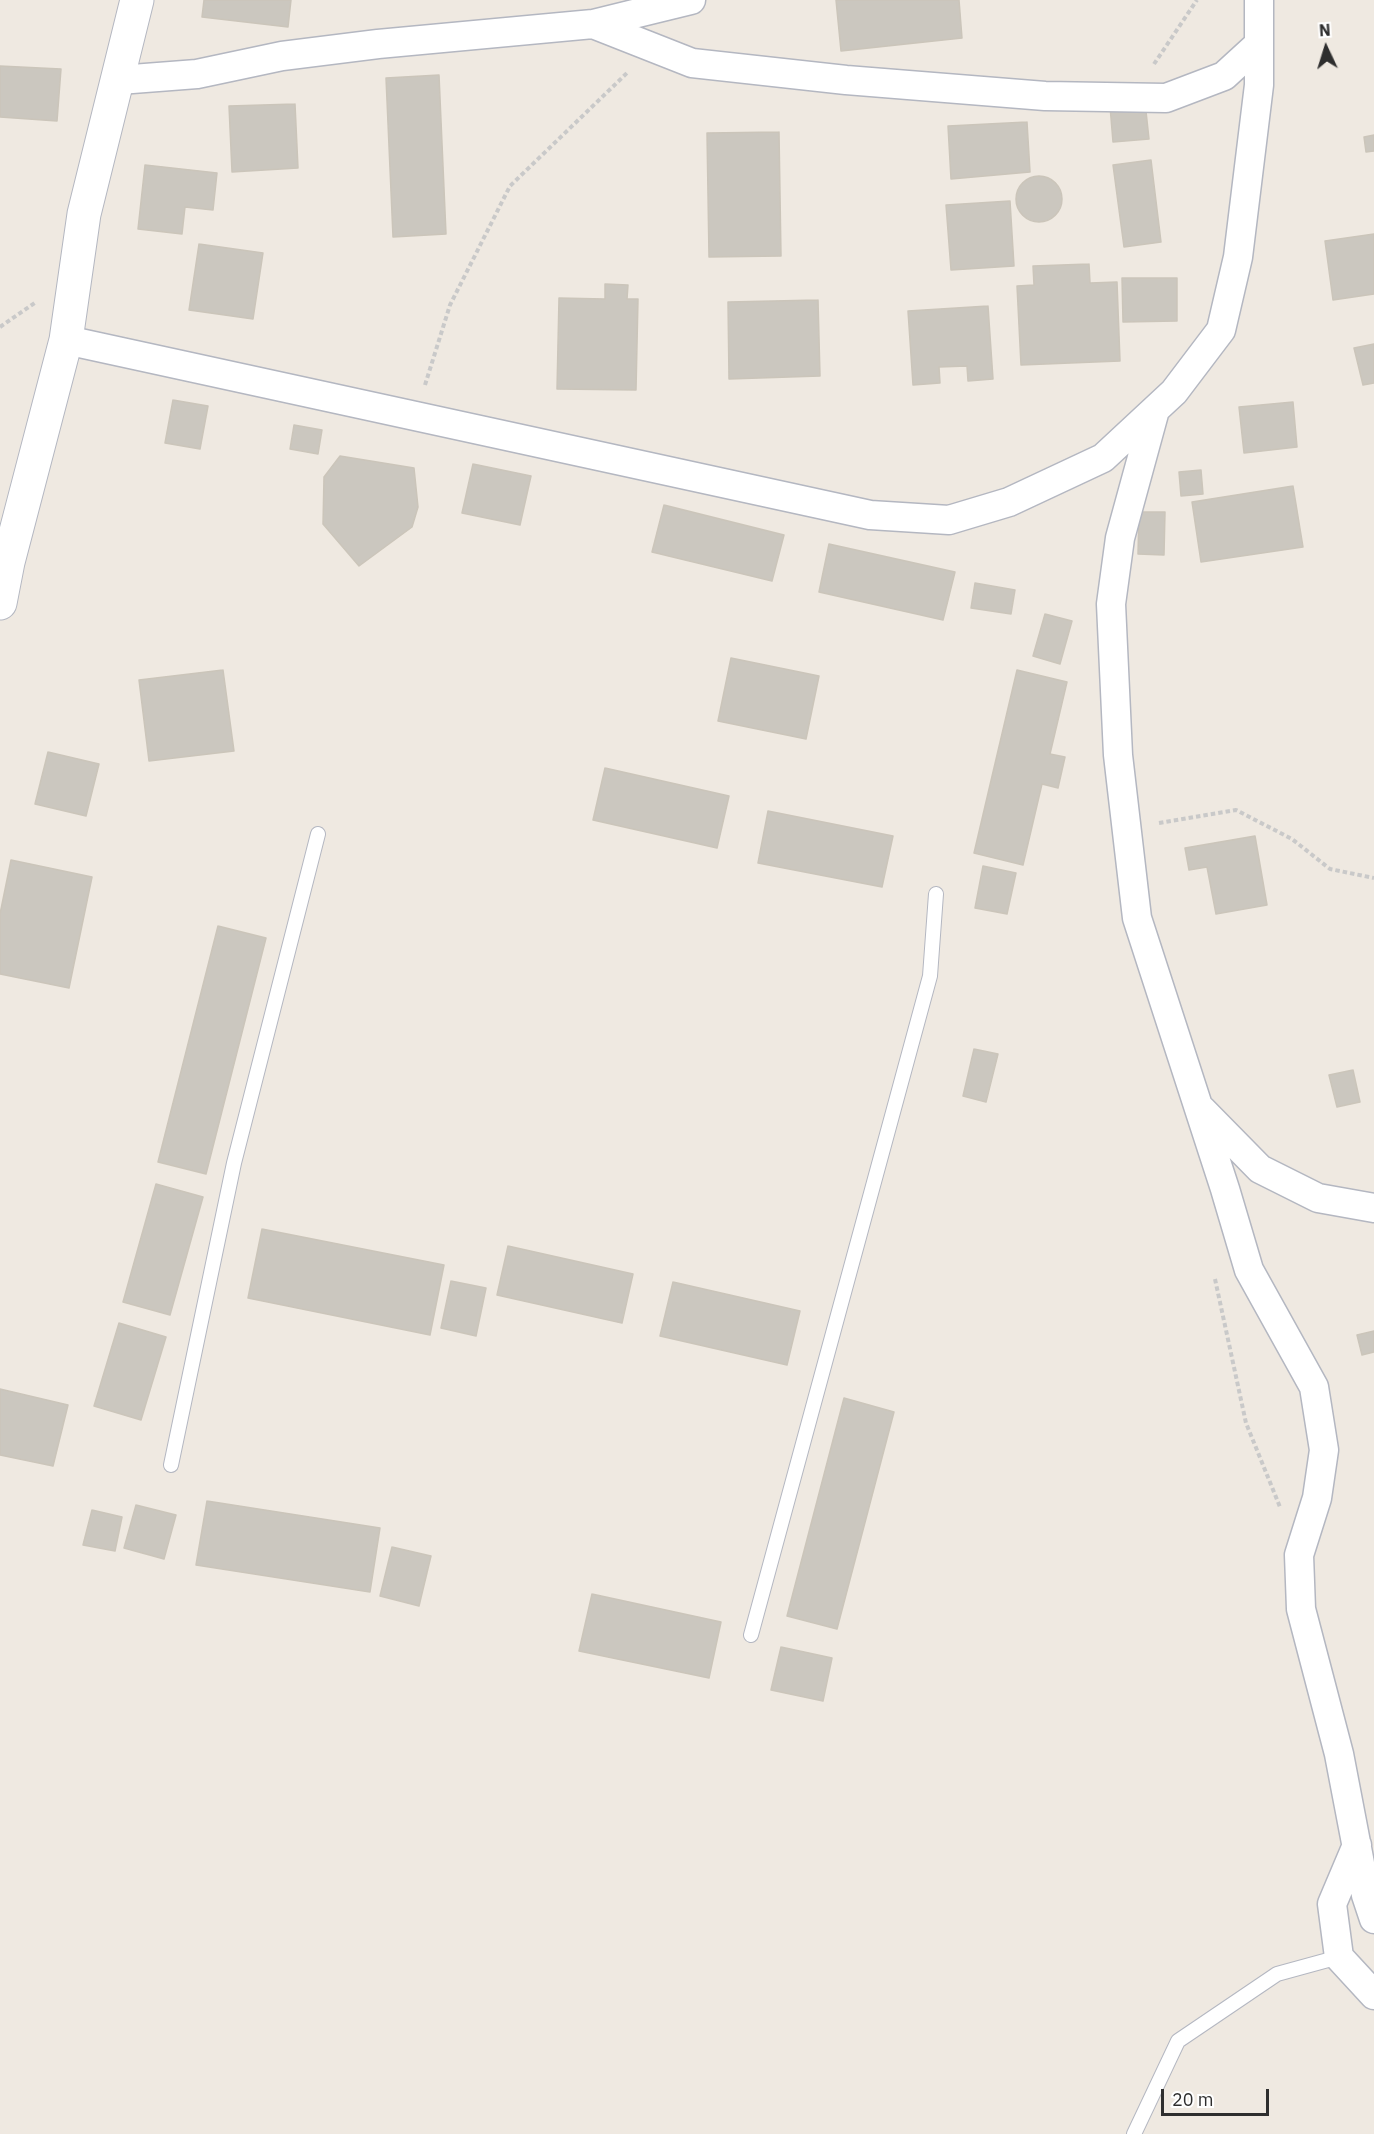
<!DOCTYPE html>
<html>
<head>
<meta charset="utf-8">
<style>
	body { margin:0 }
	#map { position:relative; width:1374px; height:2134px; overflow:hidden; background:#efe9e1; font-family:"IBM Plex Sans",sans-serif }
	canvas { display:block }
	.north { position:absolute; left:1296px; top:18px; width:60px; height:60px; -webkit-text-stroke:4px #fff; paint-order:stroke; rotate:356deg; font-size:16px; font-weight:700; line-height:24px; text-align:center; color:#2e2e2e }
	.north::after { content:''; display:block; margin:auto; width:21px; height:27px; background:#2e2e2e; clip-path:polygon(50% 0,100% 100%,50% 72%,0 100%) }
	.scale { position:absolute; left:1161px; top:2089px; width:108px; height:27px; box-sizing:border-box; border:3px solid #2e2e2e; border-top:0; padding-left:8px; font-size:18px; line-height:21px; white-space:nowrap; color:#2e2e2e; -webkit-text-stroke:4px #fff; paint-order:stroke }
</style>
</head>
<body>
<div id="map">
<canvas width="1374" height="2134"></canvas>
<div class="north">N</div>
<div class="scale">20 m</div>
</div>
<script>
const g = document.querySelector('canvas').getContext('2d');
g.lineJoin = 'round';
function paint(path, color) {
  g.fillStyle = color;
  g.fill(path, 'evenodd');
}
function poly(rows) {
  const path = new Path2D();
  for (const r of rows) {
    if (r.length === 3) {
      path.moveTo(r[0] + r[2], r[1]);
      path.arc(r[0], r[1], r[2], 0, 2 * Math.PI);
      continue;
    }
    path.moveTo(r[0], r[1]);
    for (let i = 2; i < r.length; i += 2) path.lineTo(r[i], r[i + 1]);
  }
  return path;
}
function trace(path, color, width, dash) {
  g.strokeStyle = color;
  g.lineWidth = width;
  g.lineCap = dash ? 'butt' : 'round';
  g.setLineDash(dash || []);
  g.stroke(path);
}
const building = poly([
	[204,0,291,0,288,27,202,17,204,0],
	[836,0,959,0,962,38,841,51,836,0],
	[0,66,61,69,57,121,0,117,0,66],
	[439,75,446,234,393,237,386,78,439,75],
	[1145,102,1149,139,1113,142,1110,106,1145,102],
	[295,104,298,168,232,172,229,106,295,104],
	[1027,122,1030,172,951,179,948,126,1027,122],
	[779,132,781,256,709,257,707,133,779,132],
	[1374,135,1374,151,1366,152,1364,137,1374,135],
	[1151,160,1161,242,1124,247,1113,165,1151,160],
	[145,165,217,173,213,210,185,207,182,234,138,229,145,165],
	[1039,199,23],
	[1010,201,1014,266,951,270,946,205,1010,201],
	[1374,234,1374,294,1333,300,1325,241,1374,234],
	[199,244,263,253,253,319,189,310,199,244],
	[1089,264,1090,283,1117,282,1120,361,1021,365,1017,286,1034,285,1033,266,1089,264],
	[1122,278,1177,278,1177,321,1123,322,1122,278],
	[605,284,628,285,627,299,638,299,636,390,557,389,559,298,605,299,605,284],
	[818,300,820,376,729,379,728,302,818,300],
	[988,306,993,379,968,381,967,366,939,367,940,383,913,385,908,311,988,306],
	[1374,344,1374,383,1363,385,1354,348,1374,344],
	[173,400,208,406,200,449,165,443,173,400],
	[1293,402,1297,447,1244,453,1239,407,1293,402],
	[294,425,322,430,318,454,290,449,294,425],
	[340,456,414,468,418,507,412,527,359,566,323,524,324,477,340,456],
	[473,464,531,476,520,525,462,513,473,464],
	[1201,470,1203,494,1181,496,1179,472,1201,470],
	[1293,486,1303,547,1201,562,1192,502,1293,486],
	[664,505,784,535,772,581,652,552,664,505],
	[1139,512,1165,512,1164,555,1138,554,1139,512],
	[829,544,955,572,943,620,819,592,829,544],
	[975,583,1015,590,1011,614,971,608,975,583],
	[1045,614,1072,621,1060,664,1033,656,1045,614],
	[731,658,819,676,806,739,718,721,731,658],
	[223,670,234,751,149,761,139,680,223,670],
	[1017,670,1067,682,1050,754,1065,757,1058,788,1042,784,1023,865,974,853,1017,670],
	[48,752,99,764,86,816,35,804,48,752],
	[605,768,729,796,717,848,593,820,605,768],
	[768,811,893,836,882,887,758,863,768,811],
	[1255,836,1267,905,1216,914,1207,867,1189,870,1185,848,1255,836],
	[11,860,92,877,69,988,0,974,0,914,11,860],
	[983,866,1016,873,1007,914,975,908,983,866],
	[218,926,266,938,206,1174,158,1162,218,926],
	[974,1049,998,1054,986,1102,963,1096,974,1049],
	[1353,1070,1360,1102,1337,1107,1329,1075,1353,1070],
	[156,1184,203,1197,170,1315,123,1302,156,1184],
	[262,1229,444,1265,430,1335,248,1298,262,1229],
	[508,1246,633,1274,622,1323,497,1295,508,1246],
	[451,1281,486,1288,476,1336,441,1328,451,1281],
	[673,1282,800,1311,787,1365,660,1336,673,1282],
	[119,1323,166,1337,141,1420,94,1406,119,1323],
	[1374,1331,1374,1352,1362,1355,1357,1335,1374,1331],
	[0,1389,68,1405,53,1466,0,1455,0,1389],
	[844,1398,894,1412,837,1629,787,1616,844,1398],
	[207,1501,380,1528,370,1592,196,1565,207,1501],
	[136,1505,176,1515,164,1559,124,1548,136,1505],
	[92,1510,122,1517,115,1551,83,1545,92,1510],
	[392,1547,431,1556,419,1606,380,1596,392,1547],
	[592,1594,721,1622,709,1678,579,1651,592,1594],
	[781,1647,832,1658,823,1701,771,1690,781,1647]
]);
const path = poly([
	[1154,64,1197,0],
	[0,327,36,302],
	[425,385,450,305,510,186,627,73],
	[1159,823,1236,810,1292,839,1330,869,1374,878],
	[1215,1279,1246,1423,1280,1507]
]);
const service = poly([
	[171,1465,234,1163,318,834],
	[751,1635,930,976,936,894],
	[1134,2134,1178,2041,1277,1974,1339,1957]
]);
const minor = poly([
	[593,24,692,63,846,80,1045,96,1166,98,1224,76,1259,44],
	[119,80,197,74,282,56,378,44,593,24,691,0],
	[66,340,870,515,949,520,1009,502,1103,458,1174,392,1221,330,1238,257,1259,85,1259,0],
	[1155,410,1120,538,1111,604,1118,755,1137,918,1225,1189,1249,1270,1314,1387,1324,1450,1317,1498,1299,1555,1301,1609,1339,1754,1366,1895,1374,1919],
	[1202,1110,1260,1169,1318,1198,1374,1208],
	[1357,1845,1332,1904,1339,1957,1374,1995]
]);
const secondary = poly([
	[0,603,8,562,66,340,84,214,137,0]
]);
paint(building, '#cbc7bf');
trace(building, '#cbc5ba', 1.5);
trace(service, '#b4b7c1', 16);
trace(minor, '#b4b7c1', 31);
trace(secondary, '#b4b7c1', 35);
trace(path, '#c9c9c9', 4, [4.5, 3]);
trace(service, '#fff', 14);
trace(minor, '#fff', 28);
trace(secondary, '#fff', 33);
</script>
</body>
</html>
